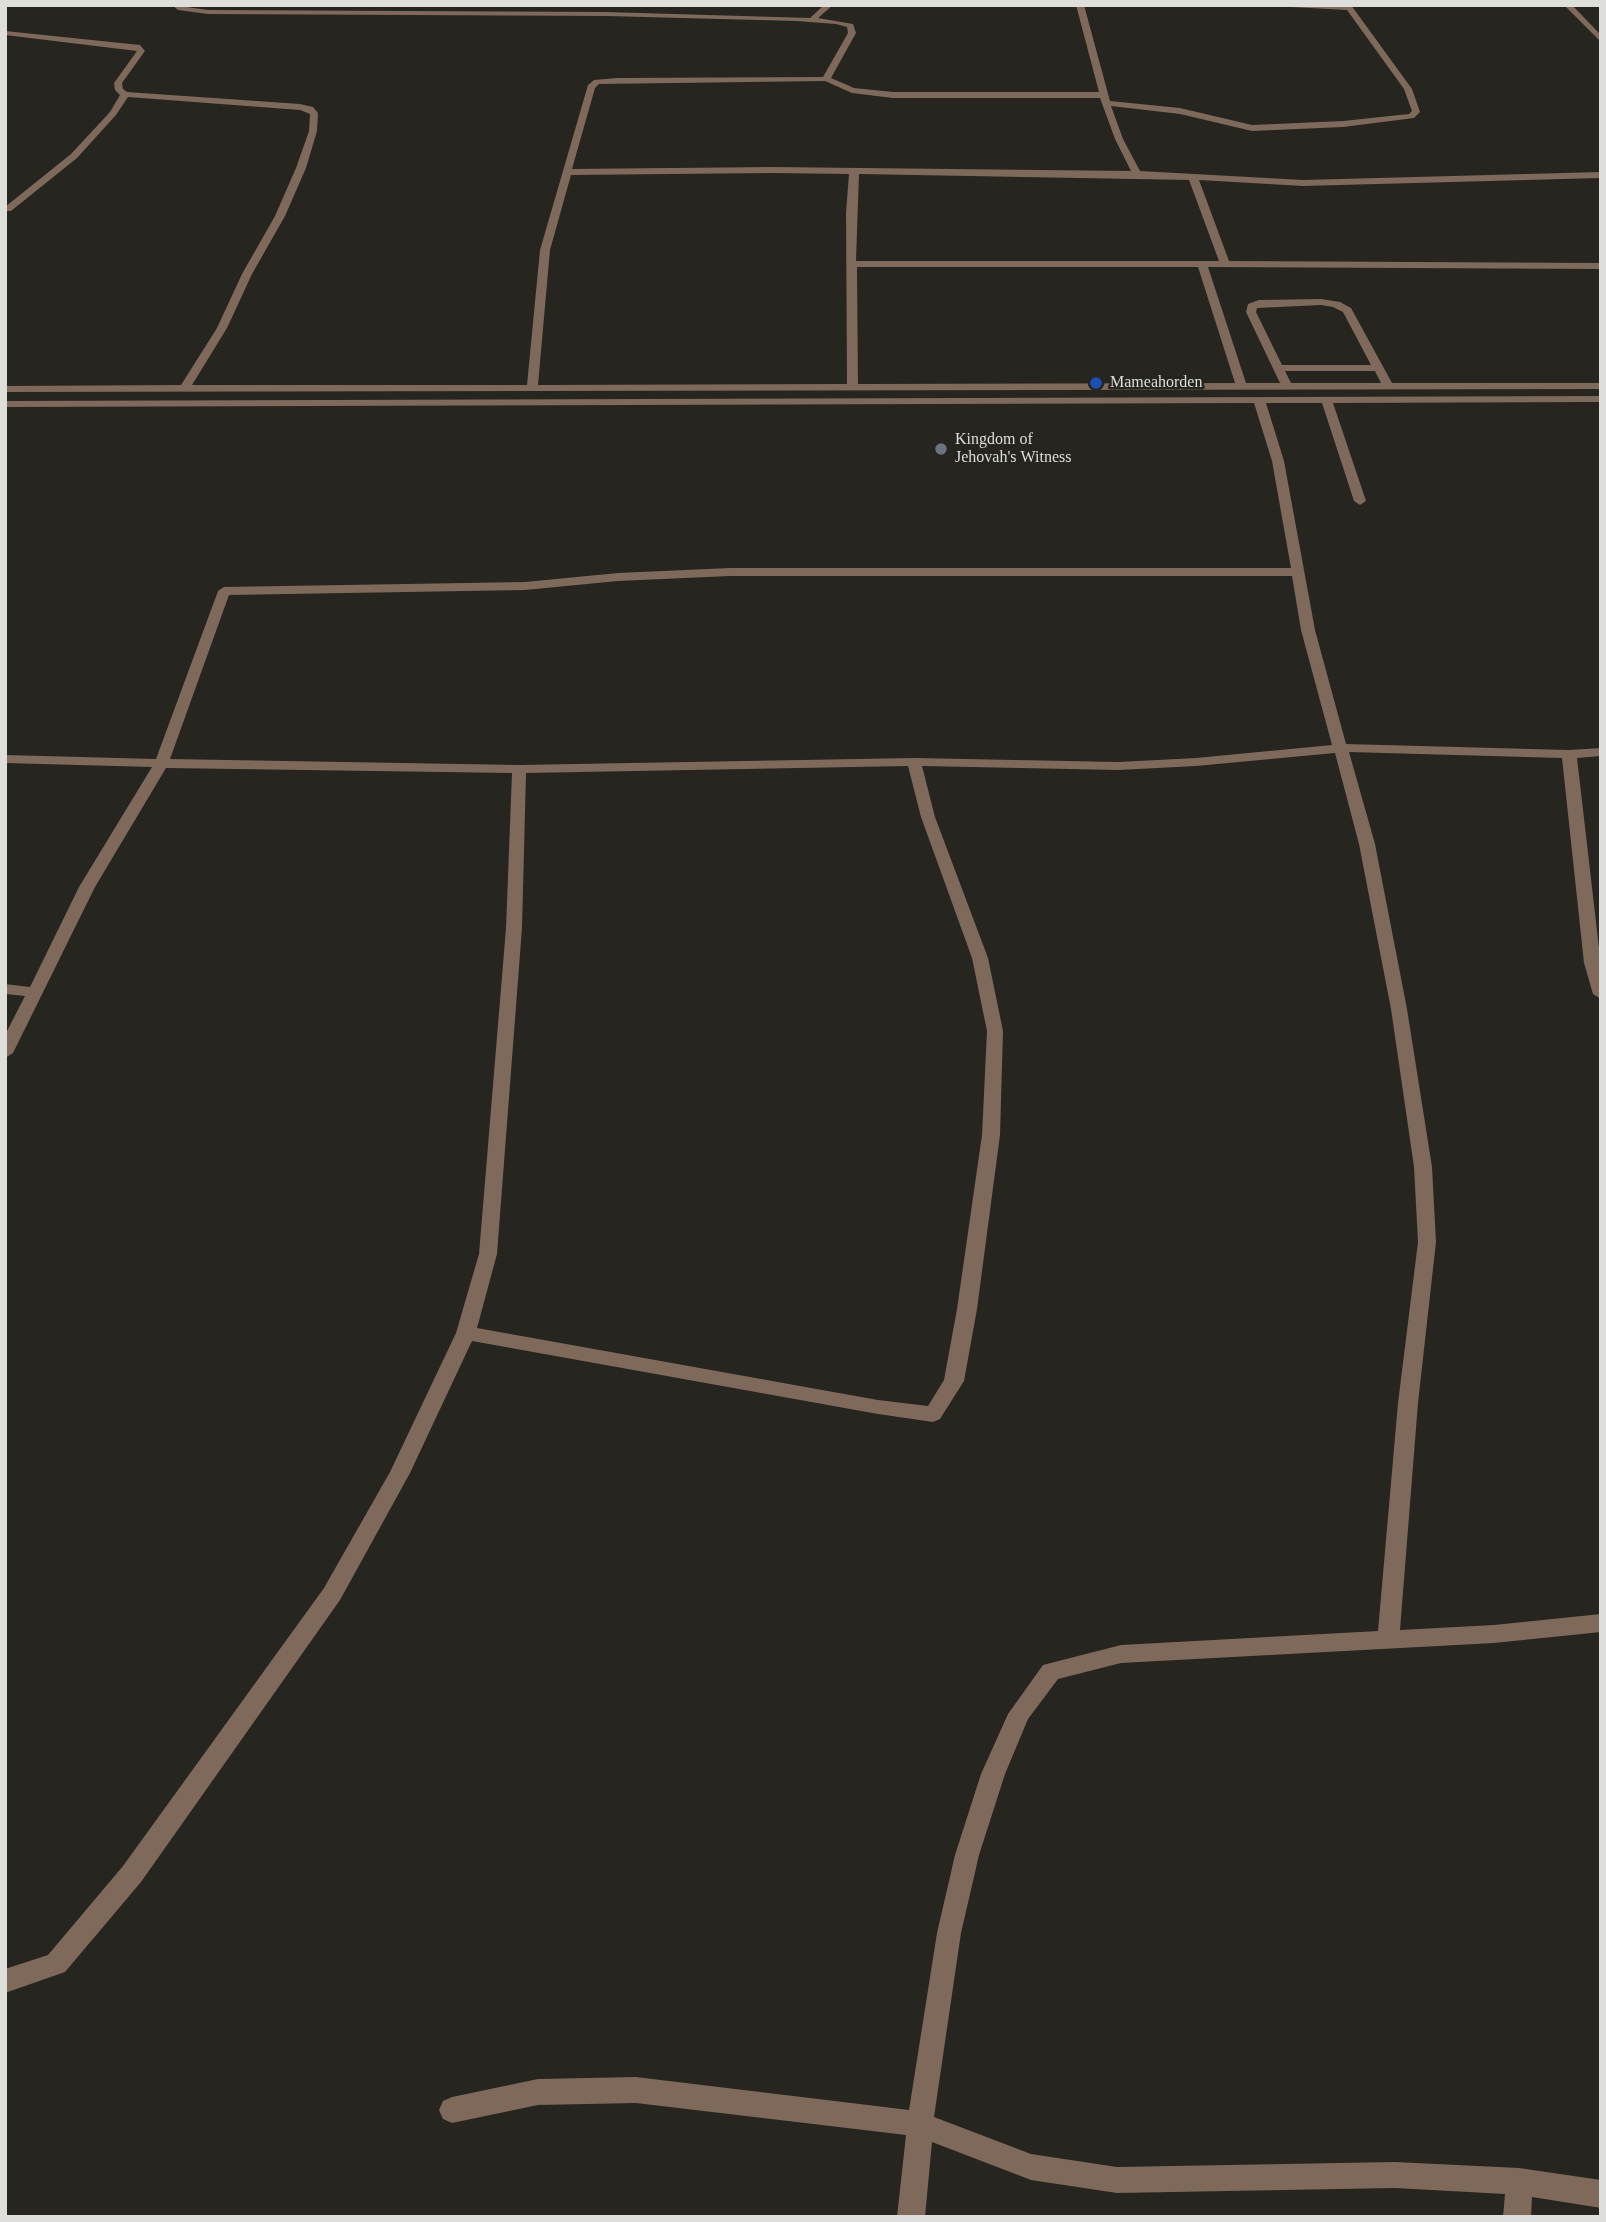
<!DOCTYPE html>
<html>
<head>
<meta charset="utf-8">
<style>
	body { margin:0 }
	#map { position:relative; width:1606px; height:2222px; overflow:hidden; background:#262520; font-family:"Times New Roman",serif }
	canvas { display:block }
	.frame { position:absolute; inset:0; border:7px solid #dededa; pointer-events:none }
</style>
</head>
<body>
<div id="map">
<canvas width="1606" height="2222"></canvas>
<div class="frame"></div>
</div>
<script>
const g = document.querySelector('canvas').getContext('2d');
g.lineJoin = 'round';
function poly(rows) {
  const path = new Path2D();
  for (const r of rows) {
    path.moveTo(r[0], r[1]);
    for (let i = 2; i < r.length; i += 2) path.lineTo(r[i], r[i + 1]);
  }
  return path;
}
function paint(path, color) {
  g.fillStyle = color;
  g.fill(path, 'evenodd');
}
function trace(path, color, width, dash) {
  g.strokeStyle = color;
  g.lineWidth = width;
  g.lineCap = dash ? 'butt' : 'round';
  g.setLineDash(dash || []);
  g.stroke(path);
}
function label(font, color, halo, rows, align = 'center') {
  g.font = font + ' "Times New Roman",serif';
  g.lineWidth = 5;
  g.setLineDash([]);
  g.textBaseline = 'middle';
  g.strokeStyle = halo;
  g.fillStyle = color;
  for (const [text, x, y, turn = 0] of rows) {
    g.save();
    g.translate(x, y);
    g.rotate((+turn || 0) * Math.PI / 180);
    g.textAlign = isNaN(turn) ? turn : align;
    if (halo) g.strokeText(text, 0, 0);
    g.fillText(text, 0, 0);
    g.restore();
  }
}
const minor = poly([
	[172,5,208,10,606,12,810,18,824,5,833,5,818,18,853,24,856,33,831,78,854,88,893,92,1099,92,1076,5,1084,5,1110,101,1180,108,1252,125,1343,121,1409,114,1412,111,1404,89,1347,10,1253,5,1351,5,1412,89,1420,112,1414,118,1343,127,1252,131,1180,114,1111,106,1123,139,1140,171,1303,180,1601,172,1601,178,1303,186,1199,180,1229,261,1601,263,1601,269,1208,267,1246,383,1280,383,1246,312,1248,304,1259,300,1321,299,1340,302,1351,308,1392,383,1601,383,1601,389,5,392,5,386,181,385,217,328,242,274,275,216,296,168,309,131,310,114,300,110,128,97,116,115,77,158,11,211,5,211,5,207,71,154,110,112,120,95,115,90,114,83,137,51,5,35,5,31,140,45,145,51,122,83,123,89,127,92,300,104,313,107,318,113,317,131,306,168,285,216,252,274,227,328,192,385,527,385,540,250,588,85,594,80,617,78,823,77,848,33,847,27,836,24,796,21,606,16,208,14,178,10,172,5],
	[825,81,852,93,893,98,1100,98,1115,139,1131,171,772,167,572,169,595,88,599,84,825,81],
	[772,173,849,174,846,213,847,384,538,385,550,250,571,175,772,173],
	[859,174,1189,180,1219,261,856,261,859,174],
	[857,267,1198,267,1235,383,858,384,857,267],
	[1321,305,1333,307,1343,312,1371,365,1282,365,1256,312,1257,308,1321,305],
	[1285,371,1375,371,1381,383,1291,383,1285,371],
	[1564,5,1572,5,1601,35,1601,42,1564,5],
	[1601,396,1601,402,1333,403,1366,501,1360,505,1354,501,1322,403,1266,403,1284,461,1315,630,1346,744,1569,750,1601,748,1601,756,1577,758,1601,965,1601,999,1593,994,1584,963,1562,758,1349,752,1375,844,1407,1009,1432,1167,1436,1242,1418,1403,1400,1630,1494,1625,1601,1614,1601,1632,1494,1643,1121,1663,1058,1679,1028,1719,1005,1774,979,1855,961,1933,934,2117,1031,2154,1117,2167,1395,2162,1519,2168,1601,2180,1601,2208,1532,2197,1531,2217,1503,2217,1505,2194,1395,2188,1117,2193,1031,2180,932,2142,925,2217,897,2217,906,2135,636,2103,538,2105,452,2123,443,2119,439,2110,443,2101,452,2097,538,2079,636,2077,909,2110,937,1933,955,1855,981,1774,1008,1714,1043,1665,1121,1645,1378,1631,1398,1403,1418,1242,1414,1167,1391,1009,1359,844,1335,753,1196,766,1118,770,922,766,935,817,988,958,1003,1031,1000,1135,977,1309,964,1381,940,1419,933,1422,878,1414,472,1341,410,1473,340,1600,141,1882,65,1972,5,1993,5,1969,48,1955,123,1866,324,1588,390,1472,456,1333,479,1254,506,928,512,773,166,768,95,887,13,1053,5,1058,5,1035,25,996,5,994,5,984,30,987,79,887,152,767,5,763,5,755,156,759,218,591,224,587,525,582,618,573,730,568,1291,568,1272,461,1254,403,5,407,5,401,1601,396],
	[730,576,1292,576,1301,630,1332,745,1196,758,1118,762,914,758,519,765,170,759,229,595,525,590,618,581,730,576],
	[908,766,921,817,972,958,987,1031,982,1135,957,1309,944,1380,928,1406,878,1400,477,1328,497,1254,522,928,526,773,908,766]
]);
const markers = [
	[1096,383,7,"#1a4fb4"],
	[941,449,7,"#6b7280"]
];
const farPoinames = [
	["Mameahorden",1110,383],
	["Kingdom of",955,440],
	["Jehovah's Witness",955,458]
];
paint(minor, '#7e695b');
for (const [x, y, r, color] of markers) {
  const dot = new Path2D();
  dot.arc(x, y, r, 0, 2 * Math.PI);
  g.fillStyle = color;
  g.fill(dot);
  trace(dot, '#262520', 2.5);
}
label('16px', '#dededa', '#262520', farPoinames, 'left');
</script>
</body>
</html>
